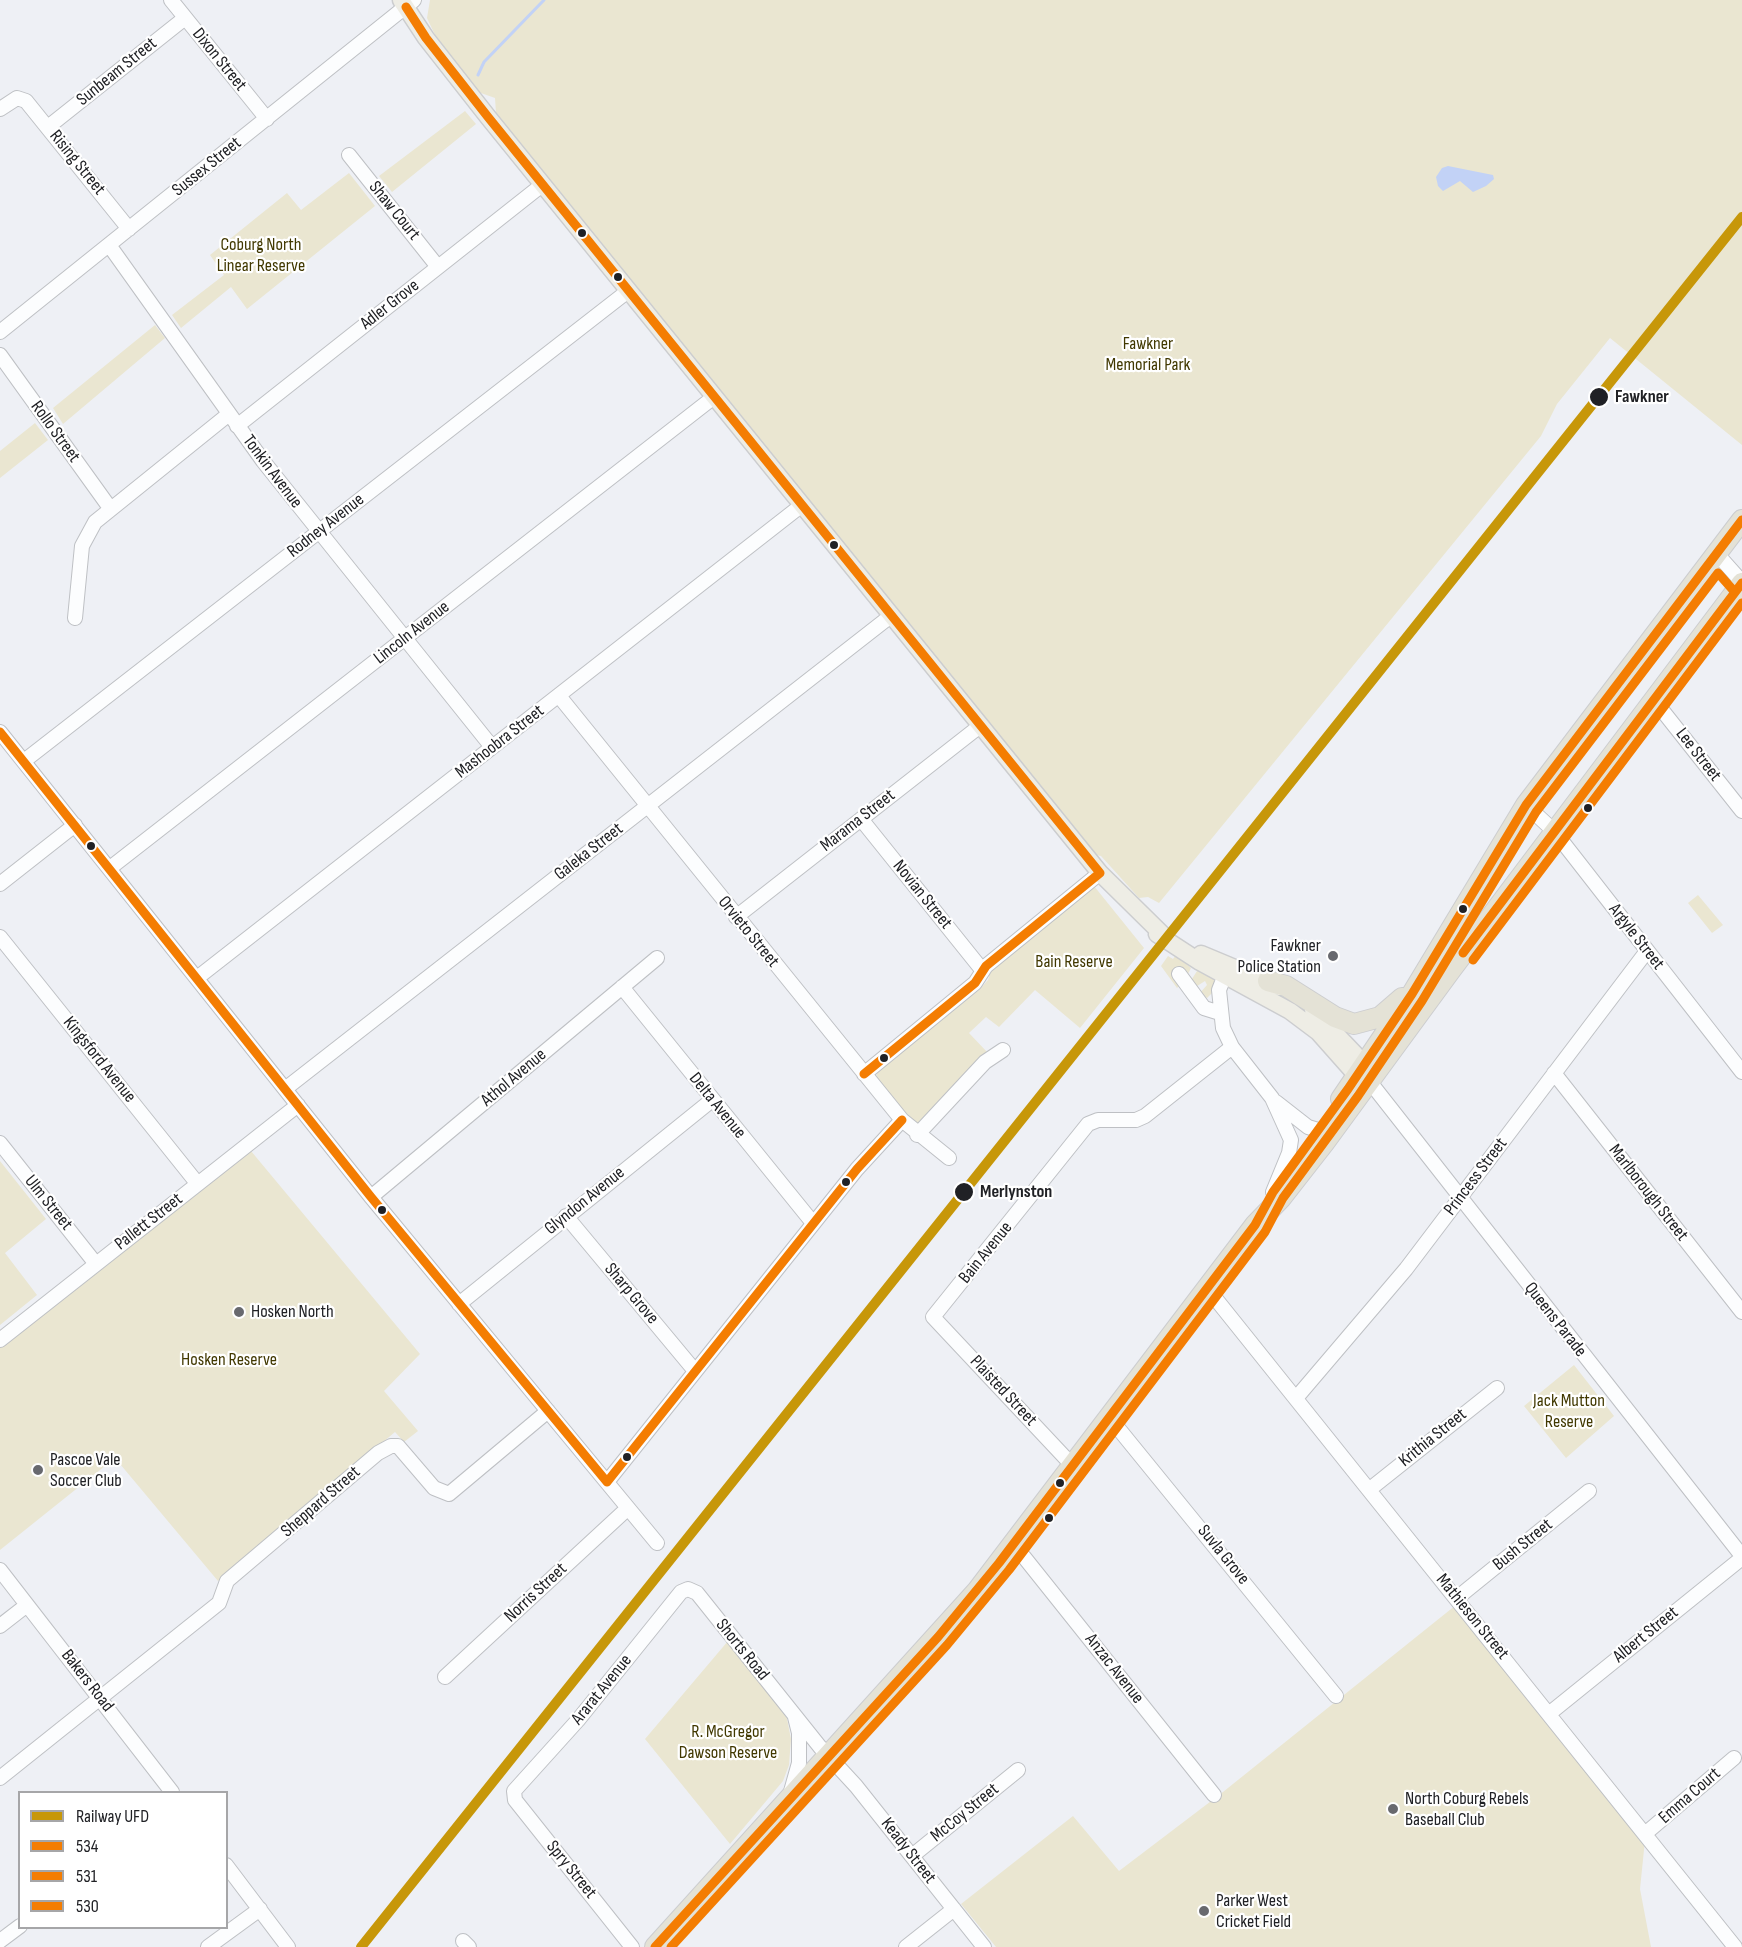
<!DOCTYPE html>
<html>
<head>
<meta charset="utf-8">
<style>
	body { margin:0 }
	#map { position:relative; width:1742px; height:1947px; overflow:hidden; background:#eef0f5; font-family:"Sofia Sans Condensed",sans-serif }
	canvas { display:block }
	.legend { position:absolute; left:18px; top:1791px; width:210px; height:138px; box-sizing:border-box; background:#fff; border:2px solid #a6a6a8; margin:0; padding:8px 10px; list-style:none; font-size:18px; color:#202125 }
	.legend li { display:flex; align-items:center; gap:12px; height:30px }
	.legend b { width:30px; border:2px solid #a6a6a8 }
</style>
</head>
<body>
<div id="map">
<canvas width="1742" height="1947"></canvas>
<ul class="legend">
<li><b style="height:8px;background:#c79709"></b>Railway UFD</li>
<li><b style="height:8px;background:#f47d02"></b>534</li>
<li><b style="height:8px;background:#f47d02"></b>531</li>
<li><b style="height:8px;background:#f47d02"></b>530</li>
</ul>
</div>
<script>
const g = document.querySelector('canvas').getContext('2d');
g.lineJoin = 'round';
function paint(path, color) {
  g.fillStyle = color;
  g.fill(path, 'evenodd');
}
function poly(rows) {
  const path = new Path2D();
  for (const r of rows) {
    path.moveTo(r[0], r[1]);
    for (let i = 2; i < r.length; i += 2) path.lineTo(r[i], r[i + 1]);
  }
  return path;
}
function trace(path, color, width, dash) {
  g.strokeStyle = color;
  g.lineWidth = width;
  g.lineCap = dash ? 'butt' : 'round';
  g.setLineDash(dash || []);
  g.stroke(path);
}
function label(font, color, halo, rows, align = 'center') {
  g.font = font + ' "Sofia Sans Condensed",sans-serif';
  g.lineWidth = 4.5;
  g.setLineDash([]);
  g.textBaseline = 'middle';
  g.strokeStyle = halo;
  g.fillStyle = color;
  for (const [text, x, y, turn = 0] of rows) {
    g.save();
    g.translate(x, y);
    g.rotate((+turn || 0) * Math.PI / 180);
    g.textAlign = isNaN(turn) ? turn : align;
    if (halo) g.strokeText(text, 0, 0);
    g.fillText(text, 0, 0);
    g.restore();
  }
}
const green = poly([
	[430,0,1742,0,1742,445,1610,338,1557,404,1541,436,1159,903,1148,897,1139,898,1101,856,1096,855,496,113,495,98,478,92,435,35,427,18],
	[465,111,476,124,392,192,379,176],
	[349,173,375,206,247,309,231,287,181,328,172,315,224,275,210,255,287,193,301,210],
	[155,325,165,338,63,424,53,408],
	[35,423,48,440,0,478,0,451],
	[1094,886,1144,948,1080,1028,1035,990,999,1027,986,1017,969,1033,988,1053,923,1123,914,1123,877,1078,876,1072,968,995,978,991,988,980,991,971],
	[1698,895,1723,925,1712,933,1688,903],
	[1176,955,1191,968,1188,974,1183,969,1174,977,1179,986,1177,988,1161,966,1168,956,1173,959],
	[1199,968,1213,976,1215,981,1212,993,1207,998,1199,994,1207,985,1205,981,1194,988,1190,982],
	[251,1151,420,1354,384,1391,418,1431,404,1442,395,1432,218,1581,115,1458,0,1550,0,1348],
	[0,1161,46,1219,5,1253,37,1295,0,1325],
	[1574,1365,1614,1416,1566,1458,1524,1406],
	[1456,1605,1645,1840,1640,1889,1651,1947,996,1947,961,1904,1073,1816,1119,1871,1223,1792],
	[728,1641,786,1714,791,1739,789,1765,783,1781,730,1844,645,1739]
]);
const water = poly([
	[1448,166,1493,175,1494,179,1486,186,1473,192,1460,181,1443,191,1438,186,1436,177,1442,168]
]);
const stream = poly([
	[478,75,484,62,544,0]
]);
const minor = poly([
	[171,0,267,119],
	[0,109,17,98,26,101,129,229],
	[48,127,185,18],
	[349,155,438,267],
	[109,245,263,461,492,747],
	[0,332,414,0],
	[0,355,110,508],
	[237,426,542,185],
	[1717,554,1742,582],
	[75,618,82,546,95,522,229,414],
	[559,696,902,1120,949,1158],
	[1654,700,1742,811],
	[0,732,371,1197,657,1543],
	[24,761,628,291],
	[1526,805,1554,831,1742,1072],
	[861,819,983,971],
	[110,868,714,397],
	[0,884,75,825],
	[736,917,980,726],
	[0,937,197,1183],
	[1228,967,1219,990,1223,1028,1232,1047,1272,1098,1291,1140,1289,1153,1273,1192],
	[1179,974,1204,1008,1220,1013],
	[197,978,802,505],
	[622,987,813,1223],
	[1554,1073,1742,1312],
	[864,1074,975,983,986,966,1100,873],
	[1370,1082,1742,1556],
	[285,1089,892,615],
	[1276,1102,1308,1127,1318,1130],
	[917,1135,985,1062,1003,1050],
	[0,1143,96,1264],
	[371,1197,657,958],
	[566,1216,695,1371],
	[1207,1288,1735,1947],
	[459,1304,712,1100],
	[0,1340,298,1105],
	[1297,1397,1406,1269,1647,951],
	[1109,1417,1336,1696],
	[1072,1465,933,1317,1088,1124,1098,1120,1136,1120,1145,1116,1232,1047],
	[607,1482,857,1169,902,1120],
	[1370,1489,1497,1388],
	[1011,1546,1024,1557,1214,1795],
	[0,1570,172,1792],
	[1457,1598,1589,1491],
	[0,1626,27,1605],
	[445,1677,628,1508],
	[1550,1713,1742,1558],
	[0,1778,219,1603,227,1581,378,1453,391,1446,398,1446,434,1488,449,1494,548,1411],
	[790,1795,799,1763,799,1733,795,1717],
	[1646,1833,1734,1758],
	[912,1856,1018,1770],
	[226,1865,288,1947],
	[0,1941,20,1926],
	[463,1941,469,1947],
	[208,1947,260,1909],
	[632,1947,515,1800,514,1791,578,1720,681,1592,688,1589,697,1593,820,1747,856,1786,984,1947],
	[906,1947,954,1909]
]);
const major = poly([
	[401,0,426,38,488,117,1100,873,1166,938],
	[1157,934,1200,962,1290,1011,1318,1032,1357,1076,1367,1080],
	[1201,954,1280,987],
	[1313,1010,1355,1054,1367,1075]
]);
const highway = poly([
	[1268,981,1286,986,1335,1017,1354,1024,1380,1017,1402,998],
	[1341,1099,1412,994,1526,805,1742,520],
	[655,1947,977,1591,1255,1225,1281,1198,1324,1143,1450,971,1742,583]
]);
const bus1 = poly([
	[406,7,426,38,488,117,1100,873],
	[0,732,371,1197,607,1482],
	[864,1074,975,983,986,966,1100,873],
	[607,1482,857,1169,902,1120]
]);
const bus2 = poly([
	[1463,953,1742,583],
	[655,1947,938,1637,999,1563,1255,1225,1273,1192,1348,1089,1412,994,1526,805,1742,520]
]);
const bus3 = poly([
	[1473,960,1742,603],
	[671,1947,947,1645,1009,1570,1265,1232,1283,1198,1358,1096,1422,1001,1536,812,1718,573,1733,590]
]);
const rail1 = poly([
	[361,1947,1742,217]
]);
const markers = [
	[582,233,5,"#202125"],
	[618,277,5,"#202125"],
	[1599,397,10,"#202125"],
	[834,545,5,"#202125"],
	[1588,808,5,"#202125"],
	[91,846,5,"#202125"],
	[1463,909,5,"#202125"],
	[1333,956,6,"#68696e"],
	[884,1058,5,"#202125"],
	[846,1182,5,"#202125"],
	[964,1192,10,"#202125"],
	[382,1210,5,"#202125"],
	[239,1312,6,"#68696e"],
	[627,1457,5,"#202125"],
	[38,1470,6,"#68696e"],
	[1060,1483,5,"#202125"],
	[1049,1518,5,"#202125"],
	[1393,1809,6,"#68696e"],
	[1204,1911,6,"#68696e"]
];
const streetNames = [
	["Dixon Street",219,60,51],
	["Sunbeam Street",117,72,-39],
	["Rising Street",77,163,51],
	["Sussex Street",207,167,-39],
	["Shaw Court",394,211,51],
	["Adler Grove",390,305,-38],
	["Rollo Street",55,432,54],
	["Tonkin Avenue",272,472,53],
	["Rodney Avenue",326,526,-38],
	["Lincoln Avenue",412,633,-38],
	["Mashoobra Street",500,742,-38],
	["Lee Street",1698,755,52],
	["Marama Street",858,821,-38],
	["Galeka Street",589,852,-38],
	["Novian Street",922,895,51],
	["Orvieto Street",748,932,51],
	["Argyle Street",1636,937,52],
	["Kingsford Avenue",99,1060,51],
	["Athol Avenue",514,1078,-40],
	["Delta Avenue",717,1106,51],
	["Princess Street",1476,1177,-53],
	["Marlborough Street",1648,1193,52],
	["Glyndon Avenue",585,1201,-39],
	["Ulm Street",48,1203,51],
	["Pallett Street",149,1222,-38],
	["Bain Avenue",986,1253,-51],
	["Sharp Grove",631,1294,50],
	["Queens Parade",1555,1320,52],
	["Plaisted Street",1003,1391,47],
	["Krithia Street",1433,1438,-39],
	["Sheppard Street",321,1502,-41],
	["Bush Street",1523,1545,-39],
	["Suvla Grove",1223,1555,51],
	["Norris Street",536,1593,-43],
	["Mathieson Street",1472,1617,51],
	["Albert Street",1646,1635,-39],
	["Shorts Road",742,1650,51],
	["Anzac Avenue",1114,1669,52],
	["Bakers Road",87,1681,52],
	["Ararat Avenue",602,1690,-51],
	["Emma Court",1690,1796,-41],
	["McCoy Street",965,1813,-39],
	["Keady Street",908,1851,52],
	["Spry Street",571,1870,51]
];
const parkNames = [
	["Coburg North",261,245],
	["Linear Reserve",261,266],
	["Fawkner",1148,344],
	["Memorial Park",1148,365],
	["Bain Reserve",1074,962],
	["Hosken Reserve",229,1360],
	["Jack Mutton",1569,1401],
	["Reserve",1569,1422],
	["R. McGregor",728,1732],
	["Dawson Reserve",728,1753]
];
const stopNames = [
	["Fawkner",1615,397],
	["Merlynston",980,1192]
];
const poiNames = [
	["Fawkner",1321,946,"right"],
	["Police Station",1321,967,"right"],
	["Hosken North",251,1312],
	["Pascoe Vale",50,1460],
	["Soccer Club",50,1481],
	["North Coburg Rebels",1405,1799],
	["Baseball Club",1405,1820],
	["Parker West",1216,1901],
	["Cricket Field",1216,1922]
];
paint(green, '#eae6d1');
paint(water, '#c2d2f6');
trace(stream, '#c2d2f6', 3);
trace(minor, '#bec0c4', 16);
trace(major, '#cccdcf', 19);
trace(highway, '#cccdcf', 22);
trace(minor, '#fcfdfe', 14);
trace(major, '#eeede5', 16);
trace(highway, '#e4e2d6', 20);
trace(bus1, '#f47d02', 9);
trace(bus2, '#f47d02', 9);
trace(bus3, '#f47d02', 9);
trace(rail1, '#c79709', 10);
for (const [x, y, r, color] of markers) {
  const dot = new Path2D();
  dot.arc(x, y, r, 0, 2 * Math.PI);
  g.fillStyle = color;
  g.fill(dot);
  trace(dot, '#fff', 2);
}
label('18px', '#202125', '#fff', streetNames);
label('18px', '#413800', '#fff', parkNames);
label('bold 18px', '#202125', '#fff', stopNames, 'left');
label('18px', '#202125', '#fff', poiNames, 'left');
</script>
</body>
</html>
